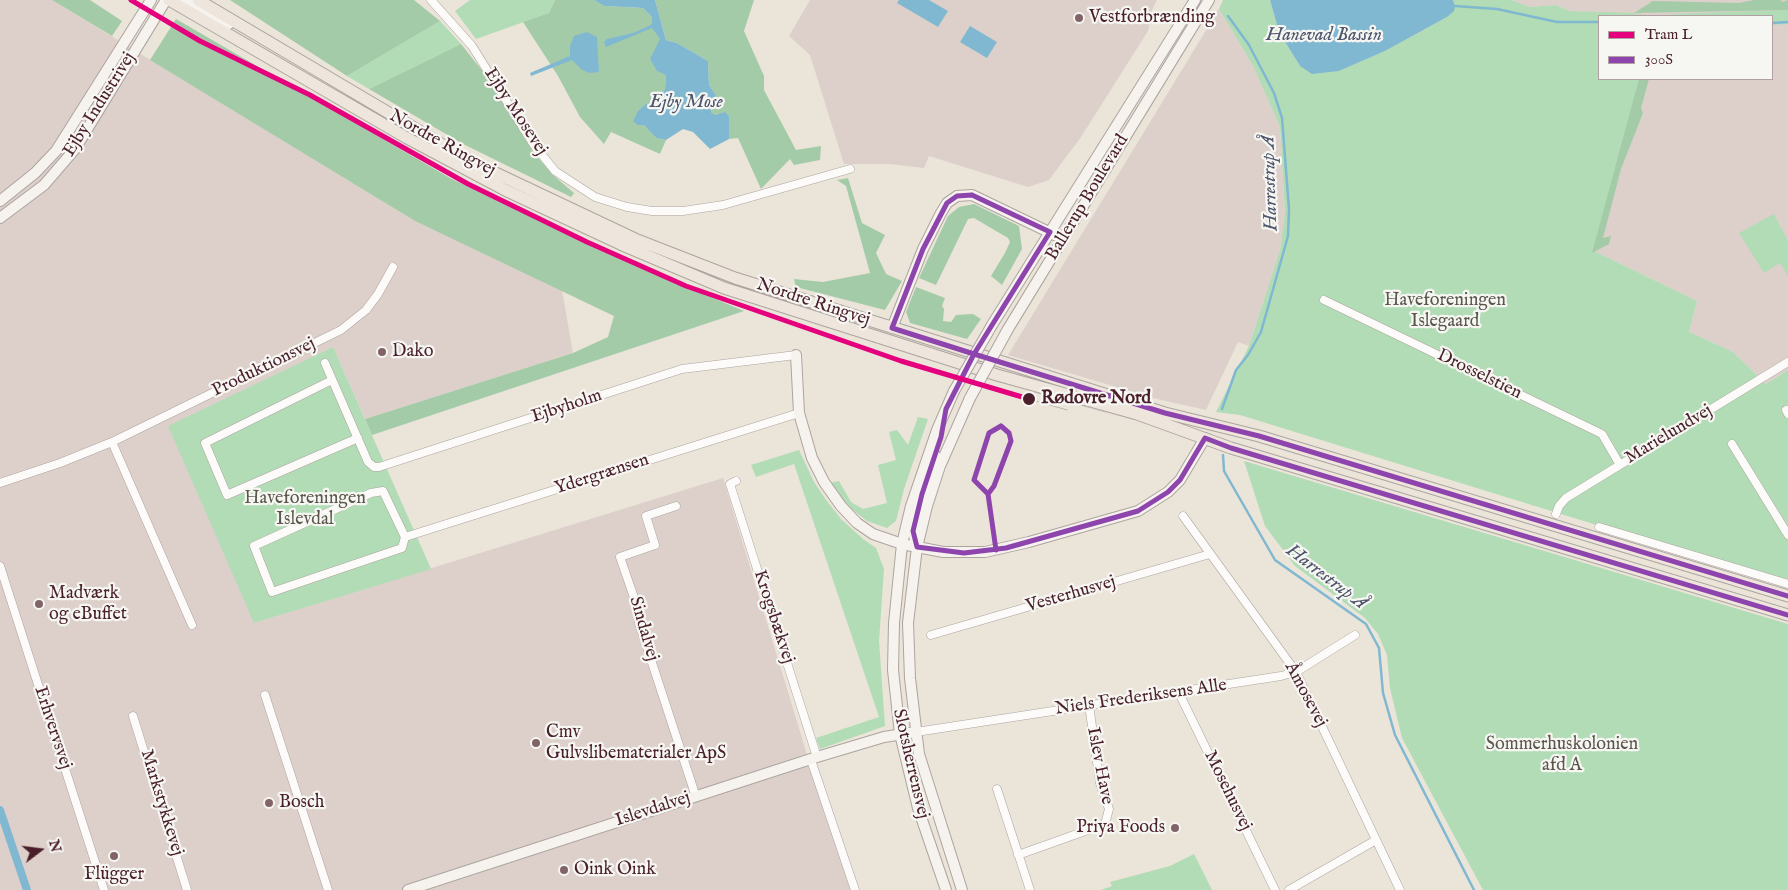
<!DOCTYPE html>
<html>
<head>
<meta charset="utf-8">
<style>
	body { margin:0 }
	#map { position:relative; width:1788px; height:890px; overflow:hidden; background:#ebe4d9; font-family:"IM FELL English",serif }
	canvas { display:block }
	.legend { position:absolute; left:1598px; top:15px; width:175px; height:65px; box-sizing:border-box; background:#f6f6f2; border:1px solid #b1a0a2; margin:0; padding:6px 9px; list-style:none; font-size:15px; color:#4a1f2b }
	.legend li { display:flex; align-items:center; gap:10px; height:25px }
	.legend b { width:25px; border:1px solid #b1a0a2 }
	.north { position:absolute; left:15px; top:825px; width:50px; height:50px; -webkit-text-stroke:4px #f6f6f2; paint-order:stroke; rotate:75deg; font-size:14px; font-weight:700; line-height:20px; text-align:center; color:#4a1f2b }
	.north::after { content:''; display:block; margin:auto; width:18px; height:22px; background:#4a1f2b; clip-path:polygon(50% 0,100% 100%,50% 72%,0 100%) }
</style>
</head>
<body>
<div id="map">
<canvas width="1788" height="890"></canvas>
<ul class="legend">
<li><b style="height:6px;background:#e5007d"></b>Tram L</li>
<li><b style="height:6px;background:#8e44ad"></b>300S</li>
</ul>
<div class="north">N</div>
</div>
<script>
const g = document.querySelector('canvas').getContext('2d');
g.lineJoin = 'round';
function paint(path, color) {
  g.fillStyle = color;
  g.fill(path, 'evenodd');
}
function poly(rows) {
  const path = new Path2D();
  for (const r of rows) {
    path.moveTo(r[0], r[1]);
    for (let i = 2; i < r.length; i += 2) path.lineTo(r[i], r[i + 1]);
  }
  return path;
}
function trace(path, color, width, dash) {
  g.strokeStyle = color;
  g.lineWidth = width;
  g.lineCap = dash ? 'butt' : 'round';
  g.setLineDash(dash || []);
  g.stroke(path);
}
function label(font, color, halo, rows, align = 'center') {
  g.font = font + ' "IM FELL English",serif';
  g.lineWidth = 4.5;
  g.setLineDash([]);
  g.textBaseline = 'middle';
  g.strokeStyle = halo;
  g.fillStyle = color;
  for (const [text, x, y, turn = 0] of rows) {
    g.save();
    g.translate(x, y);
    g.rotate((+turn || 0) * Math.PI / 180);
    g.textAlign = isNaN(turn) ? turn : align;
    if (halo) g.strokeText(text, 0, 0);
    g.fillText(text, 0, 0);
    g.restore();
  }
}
const industrial = poly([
	[0,0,52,0,415,221,562,290,573,353,365,419,333,347,254,623,723,478,812,771,853,890,0,890],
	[810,0,1157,0,1152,10,1148,31,1081,137,1049,180,1028,187,929,156,924,168,890,164,844,164,810,55,789,36],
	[1512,0,1788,0,1788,370,1766,384,1733,352,1689,332,1697,301,1594,251,1643,79,1772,79,1772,16,1651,16,1570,11,1556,5,1529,7],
	[1219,9,1253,66,1280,127,1285,213,1280,250,1249,346,1238,342,1206,410,1157,399,1008,355]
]);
const green = poly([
	[470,0,555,0,549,13,476,39,455,11],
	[1223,0,1270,0,1279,32,1300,66,1339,71,1385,51,1447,17,1455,6,1453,0,1512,0,1529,7,1556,5,1570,11,1634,13,1649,16,1599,16,1599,79,1643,79,1594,251,1697,301,1689,332,1733,352,1766,384,1788,370,1788,584,1240,415,1216,412,1249,346,1280,250,1285,213,1280,127,1253,66,1219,9],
	[1788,10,1788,24,1772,25,1772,16,1670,16,1671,14],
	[440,21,461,44,369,89,347,76],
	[1774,214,1788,241,1788,276,1780,263,1764,273,1739,233],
	[333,347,431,569,254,623,168,426],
	[918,417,928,419,904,489,896,521,887,528,867,521,849,507,830,483,839,481,851,502,863,509,887,503,878,465,896,460,889,432,897,430,908,445],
	[799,450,814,482,826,500,841,519,863,539,876,548,884,569,879,641,885,726,820,749,816,738,879,717,794,464,756,477,751,465],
	[1244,461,1788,624,1788,890,1483,890,1402,738,1390,688,1387,655,1378,634,1365,618,1295,566,1265,526],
	[1194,854,1212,890,1101,890,1112,886,1110,882,1170,866]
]);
const forest = poly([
	[52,0,90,0,122,21,112,36],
	[230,0,414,0,440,21,347,76],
	[555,0,594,0,604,6,643,8,652,17,651,25,660,39,666,75,665,89,660,98,646,104,644,125,656,138,666,140,660,154,611,132,604,144,580,117,558,76,523,22,549,13],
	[655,0,754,0,744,31,764,76,764,90,796,150,821,146,820,160,794,165,790,159,761,189,738,138,729,139,729,116,725,113,715,115,711,112,716,95,709,85,708,61,677,43,666,40],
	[1754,0,1781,0,1782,2,1788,0,1788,10,1634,13,1653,1,1739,3],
	[176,19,450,178,597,249,744,311,372,435,365,419,573,353,608,337,614,316,415,221,150,60],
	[461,44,484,73,534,153,553,175,574,193,571,197,463,144,369,89],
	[1639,79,1649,79,1641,108,1643,113,1621,169,1603,238,1611,236,1609,244,1592,253],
	[848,178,862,223,885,235,876,253,886,274,902,281,885,310,796,287,794,279,823,282,870,273,846,186,837,180],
	[974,204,1019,226,1022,249,1002,285,991,276,1005,253,1010,242,1008,238,974,218,968,219,936,285,919,278,948,216,959,207],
	[916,287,945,298,942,306,944,309,943,321,951,322,956,315,973,314,981,319,967,339,910,323,906,312]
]);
const water = poly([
	[594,0,655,0,666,40,677,43,708,61,709,85,716,95,711,112,715,115,725,112,729,116,729,139,710,149,693,132,683,129,666,140,656,138,644,125,638,125,633,121,638,111,646,104,660,98,665,89,666,75,657,71,650,59,660,39,652,28,606,47,604,42,607,39,633,33,651,25,652,17,643,8,604,6],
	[899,0,929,0,948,11,938,27,897,3],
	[1270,0,1453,0,1455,6,1454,11,1447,17,1385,51,1339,71,1312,74,1300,66,1279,32],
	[970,26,997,42,987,58,960,42],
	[587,32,597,37,599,72,590,73,582,70,572,60,531,76,530,73,570,56,570,46,574,36]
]);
const stream = poly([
	[1455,6,1497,9,1557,22,1599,22],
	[1772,23,1788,22],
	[1222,409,1236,370,1248,355,1261,332,1288,236,1289,209,1282,118,1274,93,1249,45,1228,16],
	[1223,455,1224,471,1275,560,1366,624,1379,648,1383,693,1395,735,1474,890]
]);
const canal = poly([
	[0,810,27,890]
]);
const street = poly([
	[431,0,472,46,534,145,555,171,595,197,627,207,652,211,683,211,723,205,850,169],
	[1324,300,1602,434,1620,465],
	[325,363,368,462,374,467,379,467,682,369,796,355],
	[332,380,205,443,227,495,358,438],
	[1786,410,1788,414],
	[112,442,192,625],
	[1732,444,1788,535],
	[736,481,730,484,817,757],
	[0,483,60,463,112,442,341,330,366,310,378,294,393,267],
	[676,506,646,516,655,545,620,557,639,612,639,623,696,797],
	[1556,514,1559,506,1566,498,1788,362],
	[1183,516,1296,672,1400,890],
	[1599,527,1788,584],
	[405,537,402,548,272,592,254,546,371,493,383,491,405,537,799,413],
	[0,566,104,890],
	[931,635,1210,554],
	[1179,693,1275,890],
	[265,695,328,890],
	[133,716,187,890],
	[916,732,1281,676,1296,672,1355,635],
	[811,760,855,890],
	[997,789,1030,890],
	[1018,855,1105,824,1109,809,1100,783,1089,705],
	[1289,890,1376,840]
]);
const secondary = poly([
	[183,0,229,24],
	[0,201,35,173,56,151,151,0],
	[0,218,44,185,75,149,166,0],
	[992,325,1195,0],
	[892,328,923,249,941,213,947,203,957,196,972,195,1055,235],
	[1008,329,1209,0],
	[796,355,799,413,812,458,824,482,841,506,857,523,873,534,902,544,943,552,985,552,1029,542,1138,511,1168,492,1180,480,1205,438],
	[916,545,913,531,935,455],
	[408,890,817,757,884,737,916,732],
	[946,890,918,808,900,734,893,670,894,623,902,544,911,506,937,430,954,391],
	[962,890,919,754,910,678,908,623,917,547,927,506,940,466,970,398]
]);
const primary = poly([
	[169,0,407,138,505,190,627,247,724,288,997,375,1137,414,1231,448,1788,615],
	[198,0,470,161,635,239,735,278,1165,413,1259,436,1788,596]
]);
const tram = poly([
	[1031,391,1106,412],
	[1029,399,1067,410]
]);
const secondaryBridge = poly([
	[954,391,992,325],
	[970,398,1008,329]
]);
const bus1 = poly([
	[972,195,1050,232,974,354,892,328,923,249,947,203,957,196,972,195],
	[974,354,1165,413,1259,436,1788,596],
	[974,354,946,409,941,437,922,494,913,531,917,547,964,553,1006,548,1138,511,1168,492,1180,480,1205,438,1231,448,1788,615],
	[1001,426,1009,433,1011,441,994,486,988,494,974,480,989,433,1001,426],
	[988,494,996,550]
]);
const tram1 = poly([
	[131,0,200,41,310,95,468,184,587,242,686,286,901,361,1029,399]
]);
const markers = [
	[1079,18,5,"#826468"],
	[382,352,5,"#826468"],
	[1029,399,7,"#4a1f2b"],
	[39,604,5,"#826468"],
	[536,743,5,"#826468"],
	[269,803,5,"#826468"],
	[1175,828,5,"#826468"],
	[114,856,5,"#826468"],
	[564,870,5,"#826468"]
];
const poiNames = [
	["Vestforbrænding",1089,18],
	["Dako",392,352],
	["Madværk",49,594],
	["og eBuffet",49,615],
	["Cmv",546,733],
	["Gulvslibematerialer ApS",546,754],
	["Bosch",279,803],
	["Priya Foods",1165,828,"right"],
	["Oink Oink",574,870],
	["Flügger",114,875,"center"]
];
const streetNames = [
	["Ejby Industrivej",100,105,-58],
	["Ejby Mosevej",515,112,57],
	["Nordre Ringvej",442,144,29],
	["Ballerup Boulevard",1088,198,-59],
	["Nordre Ringvej",813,303,18],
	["Produktionsvej",264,368,-26],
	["Drosselstien",1479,375,26],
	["Ejbyholm",567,407,-18],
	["Marielundvej",1669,435,-31],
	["Ydergrænsen",602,475,-18],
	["Vesterhusvej",1071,595,-16],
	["Krogsbækvej",773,617,72],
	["Sindalvej",643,629,74],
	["Åmosevej",1305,695,62],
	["Niels Frederiksens Alle",1141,698,-8],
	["Erhvervsvej",52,728,72],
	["Slotsherrensvej",910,764,77],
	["Islev Have",1099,766,79],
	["Mosehusvej",1227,791,64],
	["Markstykkevej",161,803,73],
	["Islevdalvej",653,810,-18]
];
const parkNames = [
	["Haveforeningen",1445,301],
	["Islegaard",1445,322],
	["Haveforeningen",305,499],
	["Islevdal",305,520],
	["Sommerhuskolonien",1562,745],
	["afd A",1562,766]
];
const stopNames = [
	["Rødovre Nord",1041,399]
];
const waterNames = [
	["Hanevad Bassin",1324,36],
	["Ejby Mose",686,103],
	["Harrestrup Å",1271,183,-92],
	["Harrestrup Å",1326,578,37]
];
paint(industrial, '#ddd0cb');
paint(green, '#b1dcb5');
paint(forest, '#a4cba8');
paint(water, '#81b8d1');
trace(stream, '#81b8d1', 2.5);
trace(canal, '#81b8d1', 8);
trace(street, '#ada49f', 9);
trace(secondary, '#ada49f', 12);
trace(primary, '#ada49f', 13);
trace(street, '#fcfbf9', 8);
trace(secondary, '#f6f2ee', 10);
trace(primary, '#eee6dd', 11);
trace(tram, '#bab4b4', 1);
trace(secondaryBridge, '#ada49f', 12, []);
trace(secondaryBridge, '#f6f2ee', 10);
trace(bus1, '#8e44ad', 5);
trace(tram1, '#e5007d', 5);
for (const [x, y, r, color] of markers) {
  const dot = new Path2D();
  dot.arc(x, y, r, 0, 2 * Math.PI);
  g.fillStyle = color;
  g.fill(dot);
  trace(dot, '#f6f6f2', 2);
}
label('18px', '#4a1f2b', '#f6f6f2', poiNames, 'left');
label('18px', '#4a1f2b', '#f6f6f2', streetNames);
label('18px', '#5b564c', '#f6f6f2', parkNames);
label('bold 18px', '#4a1f2b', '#f6f6f2', stopNames, 'left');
label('italic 19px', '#4e556c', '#f6f6f2', waterNames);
</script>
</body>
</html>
